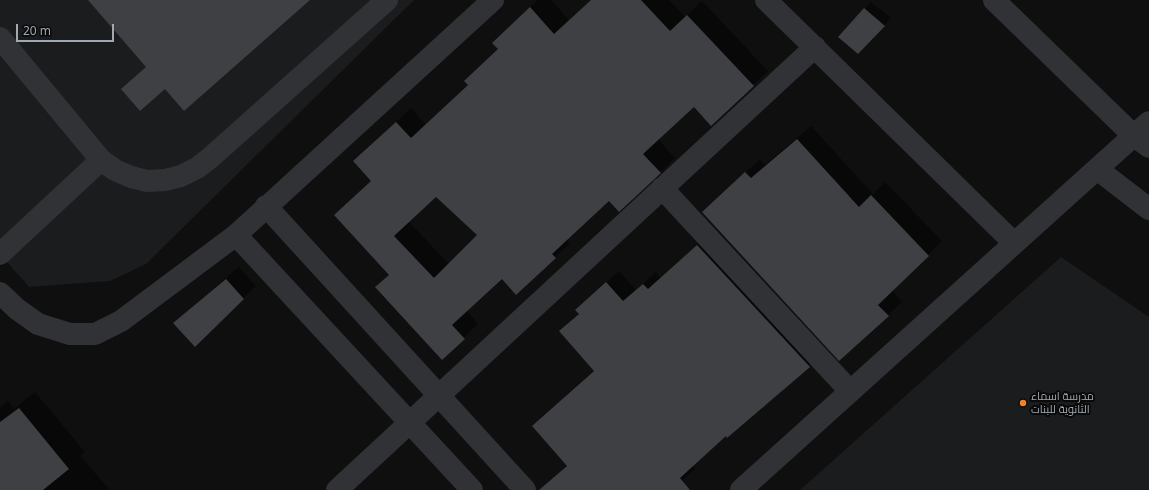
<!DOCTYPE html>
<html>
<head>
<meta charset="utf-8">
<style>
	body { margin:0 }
	#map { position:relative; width:1149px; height:490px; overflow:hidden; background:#0f0f10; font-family:"Noto Sans",sans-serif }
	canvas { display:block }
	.scale { position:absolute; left:16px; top:24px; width:98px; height:18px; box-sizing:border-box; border:2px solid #a0a9b1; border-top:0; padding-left:5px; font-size:12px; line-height:14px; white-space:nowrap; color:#a0a9b1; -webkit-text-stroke:3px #0a0a0b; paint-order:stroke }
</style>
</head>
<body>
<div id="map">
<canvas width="1149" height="490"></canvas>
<div class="scale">20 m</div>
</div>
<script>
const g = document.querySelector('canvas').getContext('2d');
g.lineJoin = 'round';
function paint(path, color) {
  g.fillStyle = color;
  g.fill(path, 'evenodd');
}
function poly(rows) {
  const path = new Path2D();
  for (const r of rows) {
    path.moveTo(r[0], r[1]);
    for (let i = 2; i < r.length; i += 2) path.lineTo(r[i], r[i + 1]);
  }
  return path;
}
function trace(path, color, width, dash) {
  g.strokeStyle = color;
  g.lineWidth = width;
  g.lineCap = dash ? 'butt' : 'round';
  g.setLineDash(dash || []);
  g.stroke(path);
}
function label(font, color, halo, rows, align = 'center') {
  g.font = font + ' "Noto Sans",Cairo,sans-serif';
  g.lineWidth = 4;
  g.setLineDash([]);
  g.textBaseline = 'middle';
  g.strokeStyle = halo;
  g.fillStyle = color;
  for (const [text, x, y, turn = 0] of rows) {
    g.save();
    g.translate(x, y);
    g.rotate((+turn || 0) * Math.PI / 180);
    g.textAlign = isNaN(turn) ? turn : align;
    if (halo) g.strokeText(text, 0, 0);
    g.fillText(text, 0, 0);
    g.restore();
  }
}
const built = poly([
	[0,0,414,0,146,264,110,281,29,287,0,254],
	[1061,257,1149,317,1149,490,800,490]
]);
const shadow = poly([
	[538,0,551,0,569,20,591,0,669,0,685,17,702,1,768,71,711,125,694,105,658,139,675,158,619,211,609,200,566,239,570,243,516,293,502,278,467,311,478,324,442,358,377,287,390,274,335,215,372,180,369,147,411,108,426,125,469,84,465,81,499,49,493,43],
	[436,195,478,235,449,264,408,221],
	[871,2,891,18,865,46,865,9],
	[811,126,873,194,885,182,942,241,892,290,902,302,888,315,717,199,760,159,765,165],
	[710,233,822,354,692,465,695,469,672,490,563,490,553,479,567,465,546,414,594,370,560,331,579,313,589,298,619,271,636,290,656,272,660,278],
	[239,267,256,286,195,346,174,323],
	[35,392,85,452,80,456,110,490,0,490,0,408,8,401,14,409]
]);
const building = poly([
	[88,0,310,0,184,111,165,89,140,111,121,89,146,67],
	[591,0,641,0,670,31,687,15,754,86,711,126,694,107,643,154,661,173,619,212,609,201,552,254,556,258,516,295,502,279,452,325,465,339,442,360,375,287,389,275,334,215,371,181,353,161,396,122,411,138,468,85,464,81,498,49,492,43,530,7,554,34],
	[436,197,477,235,434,278,394,236],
	[864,8,885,26,858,54,838,37],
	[797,139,859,207,871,195,929,256,878,305,889,316,839,361,702,212,745,172,751,178],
	[697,245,810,367,727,438,726,436,680,478,690,490,539,490,567,466,532,426,594,371,559,331,579,314,575,310,606,282,623,301,643,284,648,289],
	[226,279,244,299,195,347,173,323],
	[19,408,69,469,43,490,0,490,0,422]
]);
const minor = poly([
	[766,0,1014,243],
	[994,0,1134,136,1149,147],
	[0,38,101,160,115,170,131,177,147,181,165,180,181,176,197,168,210,158,387,0],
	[1097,169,1149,209],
	[662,188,850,391],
	[266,206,525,490],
	[236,235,472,490],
	[0,254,101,160],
	[0,293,17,309,38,324,70,334,95,334,121,321,236,235,493,0],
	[337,490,815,47],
	[741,490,1149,122]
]);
const markers = [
	[1023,403,4,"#f08428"]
];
const poiNames = [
	["مدرسة اسماء",1031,397],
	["الثانوية للبنات",1031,410]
];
paint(built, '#1b1c1d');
paint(shadow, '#0007');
paint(building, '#3e4043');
trace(minor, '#303235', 22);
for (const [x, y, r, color] of markers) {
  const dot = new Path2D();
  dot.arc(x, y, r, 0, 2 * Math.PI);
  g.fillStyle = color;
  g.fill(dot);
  trace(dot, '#0a0a0b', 1.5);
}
label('11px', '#a0a9b1', '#0a0a0b', poiNames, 'left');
</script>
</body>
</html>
